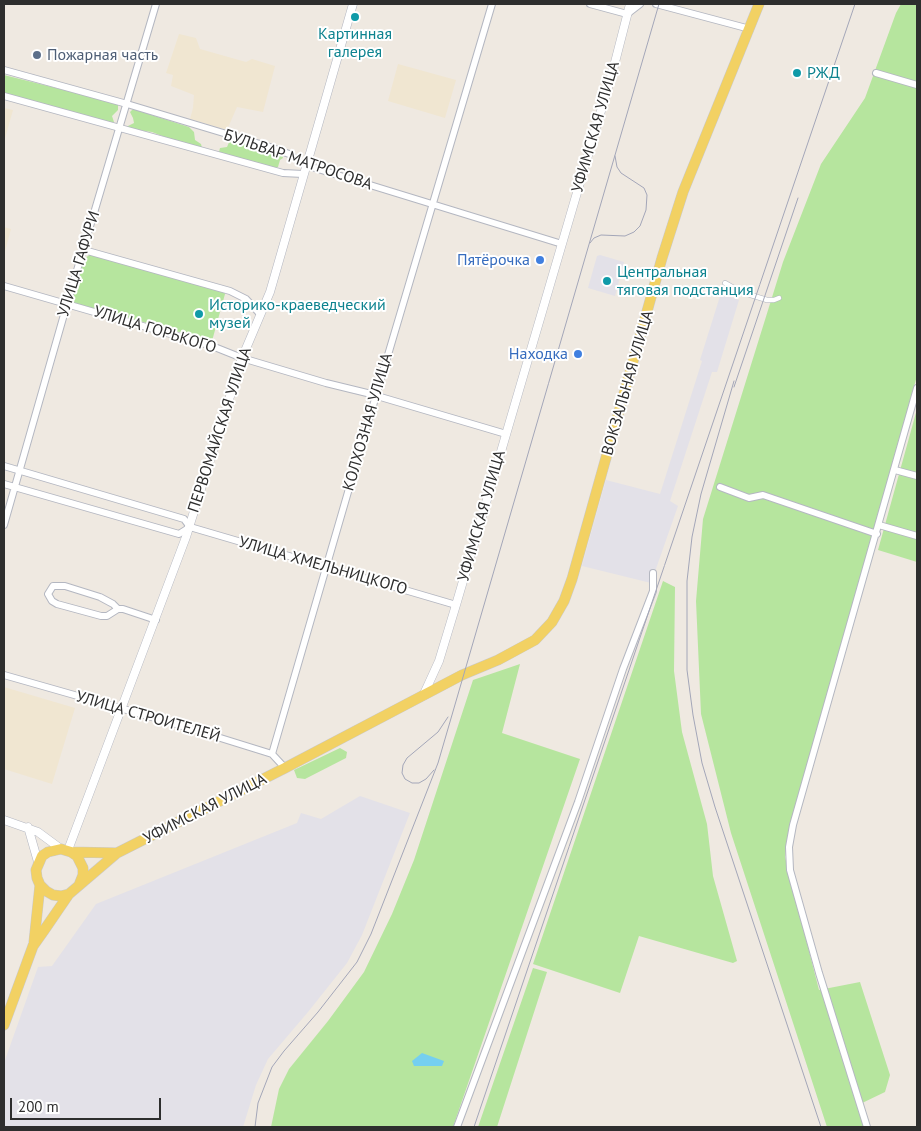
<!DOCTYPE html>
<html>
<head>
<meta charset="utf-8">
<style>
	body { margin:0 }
	#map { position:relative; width:921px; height:1131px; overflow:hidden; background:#efe9e1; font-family:"PT Sans",sans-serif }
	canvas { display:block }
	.frame { position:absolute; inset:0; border:5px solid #2e2e2e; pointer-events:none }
	.scale { position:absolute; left:10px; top:1098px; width:151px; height:22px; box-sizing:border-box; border:2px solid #2e2e2e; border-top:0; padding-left:6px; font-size:15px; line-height:18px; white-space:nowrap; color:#2e2e2e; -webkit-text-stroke:4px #fff; paint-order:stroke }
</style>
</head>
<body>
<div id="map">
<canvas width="921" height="1131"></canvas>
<div class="frame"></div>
<div class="scale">200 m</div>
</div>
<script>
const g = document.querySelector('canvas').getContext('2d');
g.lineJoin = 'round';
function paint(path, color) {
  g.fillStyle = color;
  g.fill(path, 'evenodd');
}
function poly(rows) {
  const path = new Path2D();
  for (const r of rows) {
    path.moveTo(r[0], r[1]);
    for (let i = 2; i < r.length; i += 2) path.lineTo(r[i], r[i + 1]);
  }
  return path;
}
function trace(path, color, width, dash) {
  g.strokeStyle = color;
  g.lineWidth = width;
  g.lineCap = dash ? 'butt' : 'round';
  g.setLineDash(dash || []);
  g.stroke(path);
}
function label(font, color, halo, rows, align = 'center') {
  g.font = font + ' "PT Sans",sans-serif';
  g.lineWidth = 4;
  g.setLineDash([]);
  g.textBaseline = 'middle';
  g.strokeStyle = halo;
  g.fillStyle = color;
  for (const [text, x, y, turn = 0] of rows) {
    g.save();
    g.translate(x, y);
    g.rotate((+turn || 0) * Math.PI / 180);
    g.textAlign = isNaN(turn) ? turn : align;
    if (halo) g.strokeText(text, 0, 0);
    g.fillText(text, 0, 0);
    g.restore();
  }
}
const industrial = poly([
	[600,255,624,262,615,296,588,288,597,256],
	[721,293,739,300,717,372,712,372,670,501,678,506,651,583,582,566,606,480,660,494,702,361,700,360],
	[360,796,410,813,362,935,347,963,308,1012,268,1059,256,1085,243,1127,4,1127,4,1063,38,967,52,966,96,904,297,823,301,813,321,819]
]);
const education = poly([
	[179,34,196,38,200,49,246,62,252,59,275,66,263,112,237,107,227,130,190,119,193,108,194,95,171,86,173,75,166,73],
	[398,64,456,80,445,118,388,101],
	[4,108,13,110,4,142],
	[4,227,11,229,4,255],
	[4,687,75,708,52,784,4,769]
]);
const green = poly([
	[901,4,917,4,917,376,787,839,785,857,819,990,860,982,890,1075,885,1092,858,1105,865,1127,827,1127,731,833,701,714,696,601,703,519,783,262,821,164,865,98,896,13],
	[4,75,116,103,118,105,118,110,112,116,114,122,111,123,4,93],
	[133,109,189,127,194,132,195,140,201,144,202,148,185,145,152,132,129,129,126,127,134,123,133,118,130,112],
	[233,139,282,154,283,158,280,160,278,167,275,168,219,152,220,148,227,147,230,140],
	[91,254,224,291,225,294,212,341,74,303,71,299,85,258],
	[917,409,917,562,878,550],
	[663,581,675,587,674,671,682,732,707,824,713,876,737,961,733,963,639,936,620,993,533,964],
	[520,664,502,733,580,759,453,1127,271,1127,279,1089,289,1069,328,1021,364,972,392,914,414,860,473,680],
	[340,748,347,752,346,758,305,779,297,778,294,770],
	[533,968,547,972,497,1127,478,1127]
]);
const water = poly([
	[422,1053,444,1061,442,1066,414,1066,412,1061]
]);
const pedestrian = poly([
	[725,283,741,292,767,300,774,300,779,298]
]);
const minor = poly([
	[590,4,627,14,640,4],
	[656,4,750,29],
	[4,70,127,104,270,147,289,154,305,165,562,244],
	[876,73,917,85],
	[4,96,283,173,303,174],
	[84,250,230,291,246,299,260,314],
	[4,286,212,346,242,358,326,383,367,393,506,434],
	[4,466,184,519,190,527,456,605],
	[895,470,917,476],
	[4,484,179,534,190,527],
	[720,487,749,498,763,495,877,534],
	[4,525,67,304,156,4],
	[879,525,917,536],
	[118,609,113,604,100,597,65,586,53,586,48,594,52,601,57,604,101,616,107,616,118,609,123,609,156,620],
	[4,675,169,722,272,754,285,768],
	[272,754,377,392,492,4],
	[457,1127,578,802,623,669,653,591,653,573],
	[867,1127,819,973,790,870,789,847,793,825,917,388]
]);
const tertiary = poly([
	[423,696,439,661,456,605,613,70,630,4],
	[4,820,38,832,61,849],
	[28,827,38,862],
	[68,850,186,537,242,358,270,292,353,4]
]);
const primary = poly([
	[71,852,77,856,83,868,83,875,79,885],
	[69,894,61,896,53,895,46,891,40,885,37,878,36,870,42,856,48,852,61,849,71,852,117,853],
	[34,942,40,885],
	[4,1025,33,946,45,929,69,894,117,853,285,768,462,675,498,660,535,640,552,622,564,601,572,579,662,258,683,192,759,4]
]);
const tram = poly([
	[590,243,594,238,601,235,625,236,634,232,640,226,646,210,647,195,644,188,621,173,617,167,615,156],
	[434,770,426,779,419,783,412,783,405,779,402,773,403,765,407,758,438,732,448,717],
	[255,1127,258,1103,272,1067,284,1051,318,1012,357,962,371,934,438,763,659,4]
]);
const rail = poly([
	[734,381,701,494,692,537,687,581,687,670,693,715,702,763,715,807,821,1127],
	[734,387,798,198],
	[474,1127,855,4]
]);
const markers = [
	[355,17,5,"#0f9aa8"],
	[37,55,5,"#5c6f8a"],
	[797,73,5,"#0f9aa8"],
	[540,260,5,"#3f7fe0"],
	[607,281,5,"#0f9aa8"],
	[199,314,5,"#0f9aa8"],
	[578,354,5,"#3f7fe0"]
];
const cultureNames = [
	["Картинная",355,34,"center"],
	["галерея",355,52,"center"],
	["РЖД",807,73],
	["Центральная",617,272],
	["тяговая подстанция",617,290],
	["Историко-краеведческий",209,305],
	["музей",209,323]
];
const serviceNames = [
	["Пожарная часть",47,55]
];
const streetNames = [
	["УФИМСКАЯ УЛИЦА",596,127,-74],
	["БУЛЬВАР МАТРОСОВА",298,160,19],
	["УЛИЦА ГАФУРИ",79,264,-73],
	["УЛИЦА ГОРЬКОГО",155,330,17],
	["ВОКЗАЛЬНАЯ УЛИЦА",628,383,-74],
	["КОЛХОЗНАЯ УЛИЦА",368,422,-74],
	["ПЕРВОМАЙСКАЯ УЛИЦА",220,430,-72],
	["УФИМСКАЯ УЛИЦА",482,516,-74],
	["УЛИЦА ХМЕЛЬНИЦКОГО",323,566,16],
	["УЛИЦА СТРОИТЕЛЕЙ",148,717,16],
	["УФИМСКАЯ УЛИЦА",205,809,-27]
];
const shopNames = [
	["Пятёрочка",530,260],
	["Находка",568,354]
];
paint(industrial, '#e3e1e8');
paint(education, '#f0e6d1');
paint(green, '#b6e59e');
paint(water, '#75cff0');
trace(pedestrian, '#b4b7c1', 5.5);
trace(minor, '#b4b7c1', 8);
trace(tertiary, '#b4b7c1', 9);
trace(primary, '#c9c9c9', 11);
trace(pedestrian, '#fff', 4.5);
trace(minor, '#fff', 6);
trace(tertiary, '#fff', 8);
trace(primary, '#f2d163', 10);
trace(tram, '#a3a6b8', 1);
trace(rail, '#a3a6b8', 1);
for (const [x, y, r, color] of markers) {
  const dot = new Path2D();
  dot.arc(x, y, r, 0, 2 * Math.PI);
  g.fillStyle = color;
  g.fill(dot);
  trace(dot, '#fff', 2);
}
label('16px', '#0d838f', '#fff', cultureNames, 'left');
label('16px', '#4e5e75', '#fff', serviceNames, 'left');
label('16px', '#2e2e2e', '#fff', streetNames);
label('16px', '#366cbe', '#fff', shopNames, 'right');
</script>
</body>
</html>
